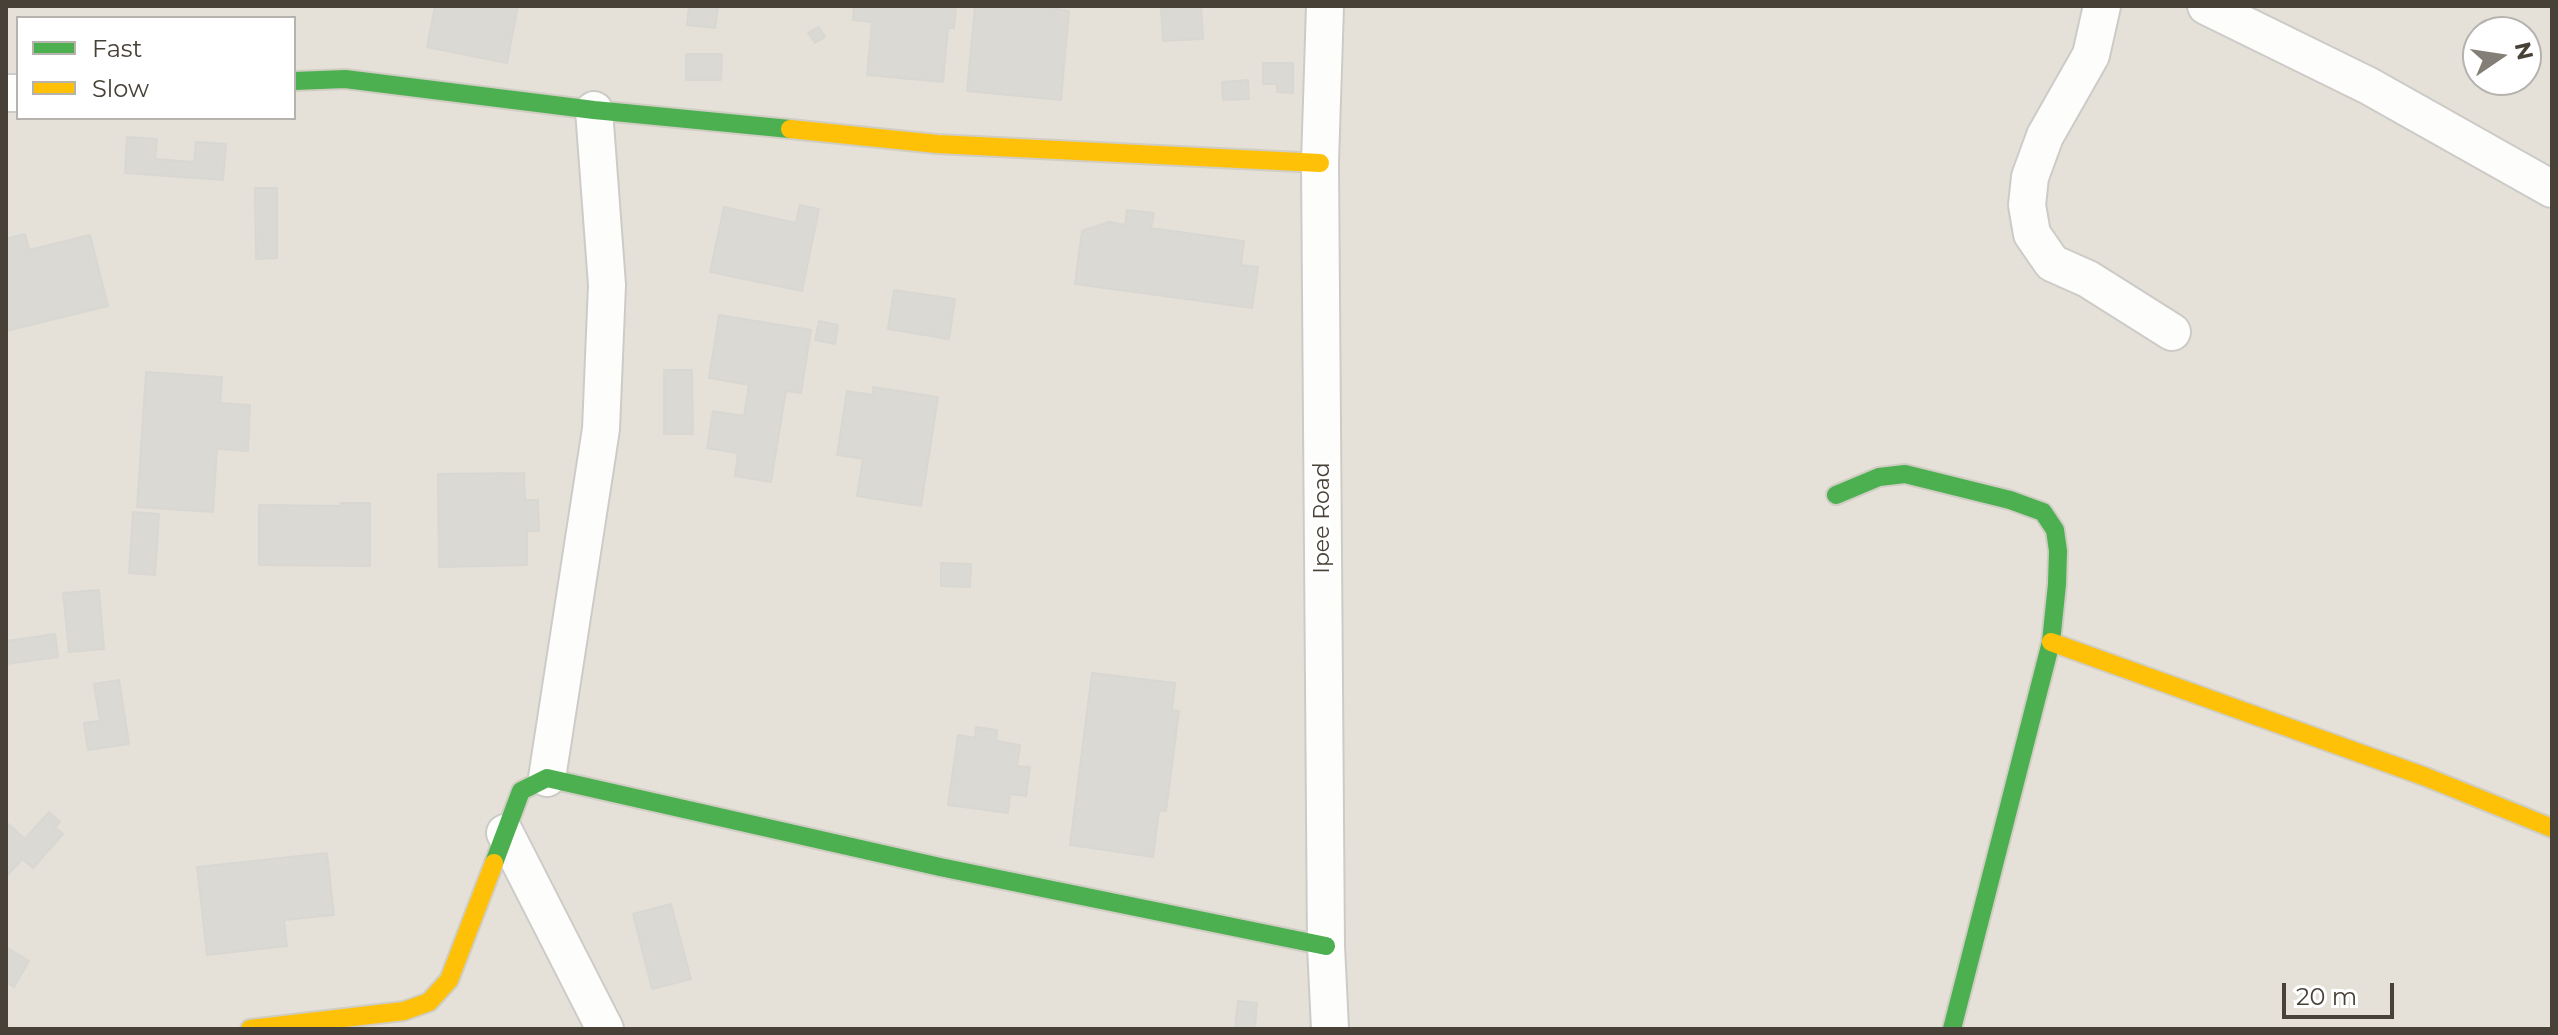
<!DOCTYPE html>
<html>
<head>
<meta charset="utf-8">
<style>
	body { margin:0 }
	#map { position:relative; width:2558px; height:1035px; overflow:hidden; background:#f1f0ec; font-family:Montserrat,sans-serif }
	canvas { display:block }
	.frame { position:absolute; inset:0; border:8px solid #484137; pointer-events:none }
	.legend { position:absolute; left:16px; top:16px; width:280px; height:104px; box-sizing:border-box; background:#fff; border:2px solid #b6b3af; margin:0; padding:10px 14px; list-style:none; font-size:24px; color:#484137 }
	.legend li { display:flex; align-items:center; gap:16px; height:40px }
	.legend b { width:40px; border:2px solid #b6b3af }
	.north { position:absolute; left:2462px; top:16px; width:80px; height:80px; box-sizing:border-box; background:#fff; border:2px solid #b6b3af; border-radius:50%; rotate:77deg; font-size:22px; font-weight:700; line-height:32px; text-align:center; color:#484137 }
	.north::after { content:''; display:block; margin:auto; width:28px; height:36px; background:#837e76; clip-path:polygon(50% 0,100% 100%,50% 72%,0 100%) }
	.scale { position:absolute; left:2282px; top:983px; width:112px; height:36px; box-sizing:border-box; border:4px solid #484137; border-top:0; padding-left:10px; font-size:24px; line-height:28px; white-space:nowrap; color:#484137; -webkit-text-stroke:6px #fff; paint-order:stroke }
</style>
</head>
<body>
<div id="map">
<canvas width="2558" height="1035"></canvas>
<div class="frame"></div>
<ul class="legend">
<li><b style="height:10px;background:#4caf50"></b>Fast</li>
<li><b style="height:10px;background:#ffc107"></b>Slow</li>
</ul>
<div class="north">N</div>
<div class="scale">20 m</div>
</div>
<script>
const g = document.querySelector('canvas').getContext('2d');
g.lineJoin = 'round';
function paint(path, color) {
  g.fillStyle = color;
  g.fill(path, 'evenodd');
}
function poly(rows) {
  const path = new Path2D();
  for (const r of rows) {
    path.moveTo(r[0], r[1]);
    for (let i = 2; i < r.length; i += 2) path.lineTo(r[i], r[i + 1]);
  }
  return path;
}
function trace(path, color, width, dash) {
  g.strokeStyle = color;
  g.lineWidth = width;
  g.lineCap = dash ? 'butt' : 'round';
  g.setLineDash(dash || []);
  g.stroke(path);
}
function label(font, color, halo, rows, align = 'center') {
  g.font = font + ' Montserrat,sans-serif';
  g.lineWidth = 6;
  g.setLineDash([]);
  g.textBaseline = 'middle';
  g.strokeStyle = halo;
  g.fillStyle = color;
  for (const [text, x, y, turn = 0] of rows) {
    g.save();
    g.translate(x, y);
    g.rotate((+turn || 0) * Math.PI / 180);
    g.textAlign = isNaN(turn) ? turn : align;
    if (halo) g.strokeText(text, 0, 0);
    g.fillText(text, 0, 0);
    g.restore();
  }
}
const residential = poly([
	[6,6,2552,6,2552,1029,6,1029],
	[18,18,294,18,294,118,18,118],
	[2478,32,2526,32,2526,80,2478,80]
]);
const building = poly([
	[435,6,518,6,507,63,427,47,435,6],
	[689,6,718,6,715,28,687,25,689,6],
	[854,6,956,6,954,28,948,28,943,82,867,75,872,22,853,20,854,6],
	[975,6,1042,6,1069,11,1061,100,967,91,975,6],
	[1161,6,1201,6,1203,39,1163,41,1161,6],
	[819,27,825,37,815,43,808,33,819,27],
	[686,54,722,54,721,80,686,80,686,54],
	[1263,63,1293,63,1293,93,1277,92,1277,84,1263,84,1263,63],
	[1248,80,1249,99,1223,100,1222,82,1248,80],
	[127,137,157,139,155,159,194,162,196,142,226,144,223,180,125,173,127,137],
	[255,188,277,188,277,258,256,259,255,188],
	[800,205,819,209,802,291,710,272,724,207,796,223,800,205],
	[1127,210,1154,213,1151,228,1244,241,1241,265,1258,267,1252,308,1075,284,1082,231,1109,222,1125,225,1127,210],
	[25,234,29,250,90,235,108,306,6,331,6,239,25,234],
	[894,290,955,299,949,339,888,329,894,290],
	[719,315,811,330,801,393,786,391,771,482,735,476,738,453,707,448,713,411,744,416,749,385,709,378,719,315],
	[819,321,838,325,835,344,815,340,819,321],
	[664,370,692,370,693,434,664,434,664,370],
	[146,372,222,377,220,403,250,405,248,451,217,449,213,512,137,507,146,372],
	[873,387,938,397,921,506,857,496,863,459,837,455,847,391,873,395,873,387],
	[524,473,525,500,538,500,539,531,527,531,527,565,439,567,438,474,524,473],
	[341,503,370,503,370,566,259,565,259,505,341,506,341,503],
	[133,512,159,514,155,575,129,573,133,512],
	[941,563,971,564,970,587,941,586,941,563],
	[99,590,104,649,69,652,63,593,99,590],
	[55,634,58,657,6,664,6,641,55,634],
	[1092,673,1175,683,1172,710,1179,711,1166,811,1159,810,1153,857,1070,845,1092,673],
	[119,680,129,744,88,750,84,723,100,721,94,684,119,680],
	[976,727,997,730,996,741,1020,745,1017,766,1030,767,1026,796,1010,794,1008,813,948,805,958,735,975,738,976,727],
	[49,812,60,822,55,827,63,834,33,868,22,859,6,877,6,822,25,839,49,812],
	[327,853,334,915,284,920,287,946,207,955,197,867,327,853],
	[671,904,691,979,652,989,633,914,671,904],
	[6,947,29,961,14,987,6,982,6,947],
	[1238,1001,1257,1003,1255,1029,1235,1029,1238,1001]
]);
const street = poly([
	[1325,6,1320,163,1326,946,1330,1029],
	[2102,6,2091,55,2045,136,2030,177,2027,205,2032,234,2052,263,2088,279,2172,332],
	[2206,6,2369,86,2552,189],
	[6,93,18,93],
	[547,778,601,429,607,285,594,110],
	[505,833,605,1029]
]);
const fast = poly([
	[294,81,345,79,594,110,790,129],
	[1836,495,1879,477,1905,474,2010,500,2043,512,2055,530,2058,551,2057,584,2051,642,1952,1029],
	[494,863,521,791,547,778,940,867,1326,946]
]);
const slow = poly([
	[790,129,937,144,1320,163],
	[2051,642,2426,777,2552,828],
	[250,1029,404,1011,429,1002,449,980,494,863]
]);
const streetNames = [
	["Ipee Road",1323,518,-90]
];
paint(residential, '#e5e1d9');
paint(building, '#dbd9d4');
trace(building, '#d9d7d2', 2);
trace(street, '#cdcbc7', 40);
trace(fast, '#d0cdc3', 22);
trace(slow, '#d0cdc3', 22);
trace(street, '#fdfdfc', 36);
trace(fast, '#4caf50', 18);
trace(slow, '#ffc107', 18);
label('22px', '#484137', '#fff', streetNames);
</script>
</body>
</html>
